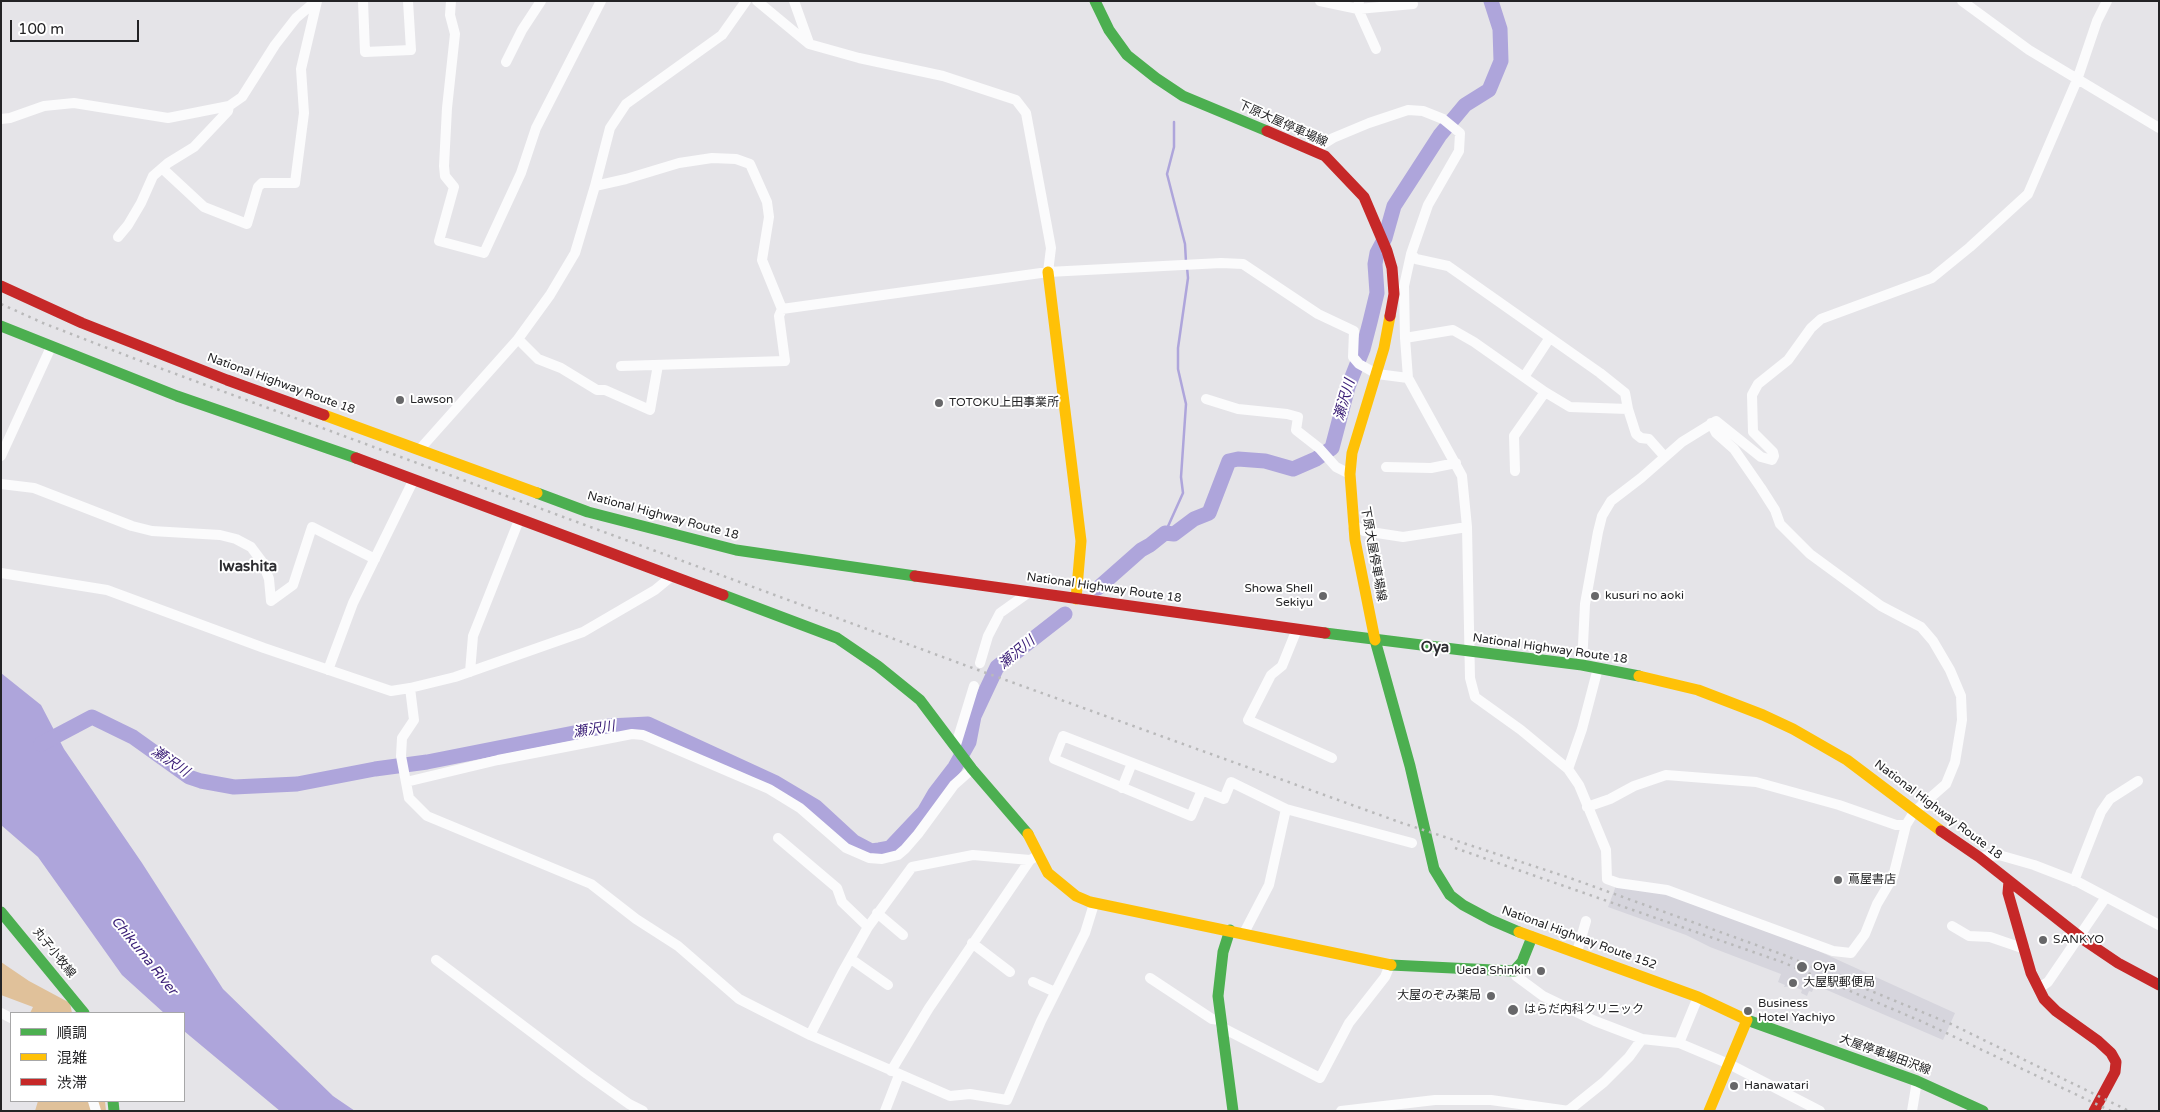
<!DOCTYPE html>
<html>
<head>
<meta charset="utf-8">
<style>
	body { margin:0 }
	#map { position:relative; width:2160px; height:1112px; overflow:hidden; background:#e5e4e8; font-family:"Varela Round","Noto Sans JP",sans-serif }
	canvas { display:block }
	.frame { position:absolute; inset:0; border:2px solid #232325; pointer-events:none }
	.legend { position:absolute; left:10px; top:1012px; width:175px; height:90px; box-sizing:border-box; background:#fff; border:1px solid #a7a7a8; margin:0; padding:6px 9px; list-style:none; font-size:15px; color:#232325 }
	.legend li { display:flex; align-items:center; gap:10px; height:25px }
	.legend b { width:25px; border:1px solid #a7a7a8 }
	.scale { position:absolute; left:10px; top:20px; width:129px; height:22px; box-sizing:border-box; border:2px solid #232325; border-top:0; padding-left:6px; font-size:15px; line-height:18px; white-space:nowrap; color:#232325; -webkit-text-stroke:4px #fff; paint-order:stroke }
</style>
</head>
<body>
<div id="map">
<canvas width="2160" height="1112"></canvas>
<div class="frame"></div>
<ul class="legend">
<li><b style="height:6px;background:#4caf50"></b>順調</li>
<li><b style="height:6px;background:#ffc107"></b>混雑</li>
<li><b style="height:6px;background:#c62828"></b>渋滞</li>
</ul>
<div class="scale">100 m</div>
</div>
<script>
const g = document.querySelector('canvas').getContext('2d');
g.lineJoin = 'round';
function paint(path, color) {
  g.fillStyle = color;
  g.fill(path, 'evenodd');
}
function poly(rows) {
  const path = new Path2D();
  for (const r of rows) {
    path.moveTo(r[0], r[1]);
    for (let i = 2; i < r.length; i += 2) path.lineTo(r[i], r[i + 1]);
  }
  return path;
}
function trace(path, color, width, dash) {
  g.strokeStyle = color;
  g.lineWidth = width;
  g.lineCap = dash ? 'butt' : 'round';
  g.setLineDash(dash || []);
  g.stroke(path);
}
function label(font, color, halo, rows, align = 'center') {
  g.font = font + ' "Varela Round","Noto Sans JP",sans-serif';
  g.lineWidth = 4;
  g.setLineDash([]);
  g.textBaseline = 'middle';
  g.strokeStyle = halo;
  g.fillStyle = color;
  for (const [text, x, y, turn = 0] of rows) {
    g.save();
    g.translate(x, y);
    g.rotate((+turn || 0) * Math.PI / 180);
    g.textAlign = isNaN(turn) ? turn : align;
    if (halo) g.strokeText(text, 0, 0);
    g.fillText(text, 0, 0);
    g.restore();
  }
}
const built = poly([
	[1617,883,1666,891,1803,944,1955,1013,1943,1040,1806,981,1805,983,1814,987,1812,992,1809,991,1807,996,1801,993,1802,990,1792,986,1784,987,1785,985,1778,982,1781,974,1710,947,1686,935,1608,907]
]);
const forest = poly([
	[1,962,29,981,70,1003,72,1013,30,1013,33,1007,1,995],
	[38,1101,105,1101,106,1111,35,1111]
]);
const water = poly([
	[1,673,41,705,64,749,142,863,223,989,333,1096,355,1111,280,1111,184,1031,184,1013,164,1013,122,975,38,857,1,825]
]);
const stream = poly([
	[1174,122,1174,147,1167,174,1185,244,1186,262],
	[1165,533,1183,493,1181,477,1186,404,1178,369,1178,348,1188,278,1187,267]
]);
const river = poly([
	[1098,588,1141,550,1150,545,1165,533,1174,534,1194,519,1209,513,1229,461,1238,459,1265,461,1293,469,1316,459,1332,448,1348,387,1363,349,1370,322,1377,293,1375,264,1377,253,1385,238,1394,206,1440,135,1465,105,1489,90,1501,61,1500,29,1491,1],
	[41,744,92,717,133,737,189,777,201,781,234,787,297,784,375,769,427,762,609,726,648,724,774,782,816,807,854,842,871,851,879,850,890,848,924,812,935,793,955,767,969,742,974,716,997,667,1065,614]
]);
const street = poly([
	[363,1,365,52,411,50,408,1],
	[451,1,450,15,455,34,447,108,444,166,445,176,454,187,439,241,484,253,521,173,536,128,601,1],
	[757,1,809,44,859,58,943,76,1016,100,1026,113,1051,248,1048,272],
	[794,1,809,43],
	[1320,1,1358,9,1413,4],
	[1359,1,1358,9,1376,49],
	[1962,1,2029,50,2159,128],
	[506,62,522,30,541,1],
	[1,119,10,118,44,106,74,103,168,118,229,106,242,97,275,45,296,18,316,1],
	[1314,150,1333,138,1369,123,1408,110,1423,111,1443,119,1460,133,1459,151,1428,205,1411,254,1404,286,1405,338,1408,378],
	[163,169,204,207,247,224,258,187,262,183,295,183,304,113,301,69,317,1],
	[595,186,626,179,679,163,712,158,736,159,750,164,767,202,769,217,762,260,782,309,1048,272,1221,263,1243,264,1318,314,1354,331,1353,357,1359,364,1377,374,1408,378,1462,476,1467,527,1470,678,1475,697,1521,730,1568,769],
	[118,237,128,225,141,203,153,176,168,163,194,147,228,111,229,106],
	[1405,338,1453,330,1474,342,1545,392,1570,407,1628,409,1625,393,1600,373,1448,266,1416,259,1411,254],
	[518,339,538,359,561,368,597,390,605,390,650,410,658,365],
	[621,366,785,361,779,316,782,309],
	[1524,377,1549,339],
	[1206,399,1238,409,1287,414,1298,417,1296,430,1319,448,1336,467,1350,474],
	[1628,409,1636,434,1641,438,1649,439,1665,457],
	[420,449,518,339,550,295,575,253,595,186,610,128,626,104,722,35,746,1],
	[1,456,51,347],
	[1386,467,1431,468,1456,463],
	[1515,471,1514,436,1545,392],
	[1,484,34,488,132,526,152,531,220,535,236,539,251,547,263,563,269,579,271,601],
	[1353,525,1364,531,1403,537,1467,527],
	[1,573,107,590,264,648,391,691,410,688,455,677,583,632,655,590,672,576],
	[271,601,293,585,312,527,375,559],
	[1297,629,1282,666,1271,675,1248,720,1332,758],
	[980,663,988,636,1000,613,1028,593],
	[1582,665,1585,604,1598,532,1602,516,1611,501,1641,478,1682,442,1716,421,1761,457,1772,460,1774,456,1773,452,1753,432,1752,395,1758,384,1788,360,1811,328,1821,319,1932,278,1970,247,2028,194,2077,80,2097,21,2107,1],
	[1598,668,1582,729,1568,769,1579,785,1606,850,1607,879,1618,883,1667,890,1833,951,1851,953,1865,934,1877,904,1893,877,1906,825],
	[328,670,353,603,413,481],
	[470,672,473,636,519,520],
	[410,688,414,720,402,738,401,756,409,798,427,816,591,884,636,919,678,946,739,999,810,1035,950,1096,970,1094,1007,1100,1041,1021,1085,933,1094,904],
	[1063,736,1202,790,1191,816,1054,759,1063,736],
	[955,748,974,686],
	[406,782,498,760,632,734,643,735,769,789,800,808,846,848,869,858,882,859,898,855,905,849,918,834,954,785,972,769],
	[1122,788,1132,763],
	[1202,790,1224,799,1231,782,1286,809,1412,843],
	[1587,807,1610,799,1634,786,1666,775,1756,782,1839,805,1896,825,1906,825,1914,812,1946,784,1955,762,1962,720,1961,696,1950,670,1933,641,1921,627,1881,606,1810,554,1780,524,1775,510,1761,488,1734,449,1716,433,1711,423],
	[778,838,837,888,842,902,868,927],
	[1980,857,1999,855,2034,865,2078,882,2159,925],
	[2074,881,2101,812,2110,799,2138,781],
	[877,913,903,935],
	[1952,926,1969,936,1990,937,2025,949],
	[1244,933,1269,885,1286,809],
	[972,943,1010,972],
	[1577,952,1586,921],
	[851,959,888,985],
	[436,960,587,1074,629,1104,643,1111],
	[1514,971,1516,976,1543,996,1595,1021,1642,1039,1679,1043,1729,1064,1820,1111],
	[1150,978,1212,1019,1220,1020],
	[1033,982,1055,992],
	[2039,988,2048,982,2106,897],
	[1,1013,11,1018],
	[1221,1027,1320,1078,1349,1023,1385,977,1390,965],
	[810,1035,842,973,868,927,912,867,973,855,1030,860,1039,855],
	[1679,1043,1698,997],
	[891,1071,929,1008,1030,860],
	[93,1101,96,1111],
	[885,1111,899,1075],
	[1341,1111,1435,1100,1491,1100,1569,1111],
	[1568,1111,1604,1082,1629,1057,1642,1039],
	[1912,1111,1917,1081]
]);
const fast = poly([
	[1095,1,1109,30,1127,55,1156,78,1183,96,1267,131],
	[1,326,177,396,356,458],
	[537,493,588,512,736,550,915,576],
	[723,595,837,638,878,666,920,700,972,769,1028,834],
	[1325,633,1582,665,1639,676],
	[1375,640,1410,766,1434,869,1450,895,1463,905,1491,920,1519,932],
	[1,912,84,1013],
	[1230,930,1223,952,1218,996,1233,1111],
	[1391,965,1514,971,1522,962,1532,937],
	[1747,1020,1917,1081,1983,1111],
	[113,1101,114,1111]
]);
const slow = poly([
	[1048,272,1081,541,1076,599],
	[324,415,537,493],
	[1375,640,1355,540,1350,474,1352,453,1384,348,1390,316],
	[1639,676,1698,690,1763,715,1793,729,1847,760,1941,831],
	[1028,834,1048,873,1076,896,1090,902,1391,965],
	[1519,932,1698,997,1747,1020,1709,1111]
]);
const jam = poly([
	[1267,131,1325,156,1364,197,1387,251,1392,268,1394,294,1390,316],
	[1,286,82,323,227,380,324,415],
	[356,458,723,595],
	[915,576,1325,633],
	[1941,831,1979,857,2084,940,2118,963,2159,985],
	[2009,881,2008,893,2031,973,2044,999,2056,1011,2098,1041,2111,1053,2116,1062,2115,1072,2094,1111]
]);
const rail = poly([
	[1,304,43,323,138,360,978,670,1402,823,1570,878,1784,955,1951,1024,2129,1111],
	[1455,848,1782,962,1923,1022,2111,1111]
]);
const markers = [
	[400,400,5,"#676769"],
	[939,403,5,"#676769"],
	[1323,596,5,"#676769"],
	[1595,596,5,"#676769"],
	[1838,880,5,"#676769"],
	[2043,940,5,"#676769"],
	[1802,967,6,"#676769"],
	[1541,971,5,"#676769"],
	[1793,983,5,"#676769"],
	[1491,996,5,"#676769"],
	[1513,1010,6,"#676769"],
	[1748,1011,5,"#676769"],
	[1734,1086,5,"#676769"]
];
const streetNames = [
	["下原大屋停車場線",1283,124,24],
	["National Highway Route 18",281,384,20],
	["National Highway Route 18",663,516,15],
	["下原大屋停車場線",1373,554,80],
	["National Highway Route 18",1104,588,8],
	["National Highway Route 18",1550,649,8],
	["National Highway Route 18",1938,810,37],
	["National Highway Route 152",1579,938,20],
	["丸子小牧線",54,953,51],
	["大屋停車場田沢線",1885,1055,20]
];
const poiNames = [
	["Lawson",410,400],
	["TOTOKU上田事業所",949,403],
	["Showa Shell",1313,589,"right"],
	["Sekiyu",1313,603,"right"],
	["kusuri no aoki",1605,596],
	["蔦屋書店",1848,880],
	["SANKYO",2053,940],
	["Oya",1813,967],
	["Ueda Shinkin",1531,971,"right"],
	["大屋駅郵便局",1803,983],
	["大屋のぞみ薬局",1481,996,"right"],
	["Business",1758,1004],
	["Hotel Yachiyo",1758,1018],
	["はらだ内科クリニック",1524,1010],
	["Hanawatari",1744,1086]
];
const waterNames = [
	["瀬沢川",1345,400,-74],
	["瀬沢川",1017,653,-40],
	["瀬沢川",594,730,-9],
	["瀬沢川",170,762,34],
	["Chikuma River",144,956,51]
];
const quarterNames = [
	["Iwashita",248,567],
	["Oya",1435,648]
];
paint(built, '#d6d5dd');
paint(forest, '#e0c19a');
paint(water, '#aea5db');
trace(stream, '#aea5db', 2.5);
trace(river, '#aea5db', 15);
trace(street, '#fbfbfc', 10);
trace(fast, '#4caf50', 11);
trace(slow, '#ffc107', 11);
trace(jam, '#c62828', 11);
trace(rail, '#b9b9ba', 2.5, [2.5, 5]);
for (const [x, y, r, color] of markers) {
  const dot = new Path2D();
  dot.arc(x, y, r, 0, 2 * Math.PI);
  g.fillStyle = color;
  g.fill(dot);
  trace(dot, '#fff', 2);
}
label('12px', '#232325', '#fff', streetNames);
label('12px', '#232325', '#fff', poiNames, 'left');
label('italic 14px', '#391d76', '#fff', waterNames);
label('bold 15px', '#2d2d31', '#fff', quarterNames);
</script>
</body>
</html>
